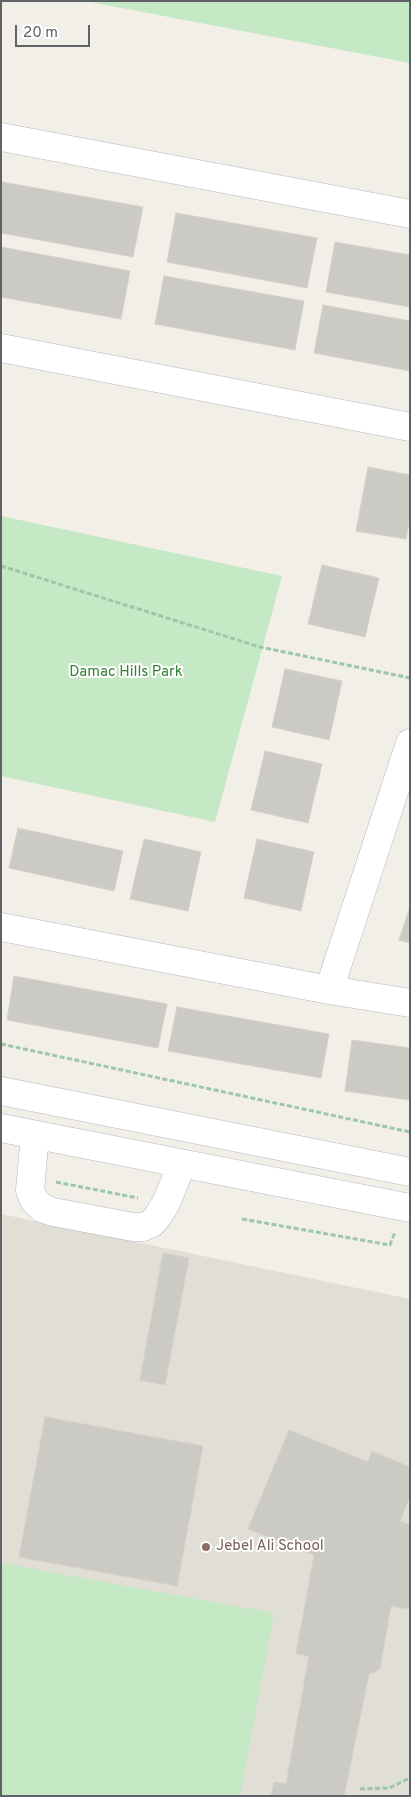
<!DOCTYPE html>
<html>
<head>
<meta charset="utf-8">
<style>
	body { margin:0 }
	#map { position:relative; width:411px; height:1797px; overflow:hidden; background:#f1efe8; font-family:Overpass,sans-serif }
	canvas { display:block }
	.frame { position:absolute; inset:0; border:2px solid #5f6368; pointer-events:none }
	.scale { position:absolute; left:15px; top:25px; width:75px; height:22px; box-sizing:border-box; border:2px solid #5f6368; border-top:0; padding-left:6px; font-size:15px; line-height:18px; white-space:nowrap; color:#5f6368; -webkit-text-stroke:4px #fff; paint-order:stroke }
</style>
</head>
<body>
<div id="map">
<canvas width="411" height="1797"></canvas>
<div class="frame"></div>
<div class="scale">20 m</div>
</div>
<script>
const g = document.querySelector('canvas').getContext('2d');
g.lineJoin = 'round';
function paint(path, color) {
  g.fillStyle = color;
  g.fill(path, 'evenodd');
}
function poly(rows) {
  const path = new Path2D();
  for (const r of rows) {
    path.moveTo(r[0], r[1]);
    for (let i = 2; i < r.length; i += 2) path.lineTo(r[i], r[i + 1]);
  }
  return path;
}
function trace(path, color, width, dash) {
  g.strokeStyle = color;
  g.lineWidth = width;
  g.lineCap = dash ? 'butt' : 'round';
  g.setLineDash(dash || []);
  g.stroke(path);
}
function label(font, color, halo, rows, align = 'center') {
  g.font = font + ' Overpass,sans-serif';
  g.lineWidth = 4;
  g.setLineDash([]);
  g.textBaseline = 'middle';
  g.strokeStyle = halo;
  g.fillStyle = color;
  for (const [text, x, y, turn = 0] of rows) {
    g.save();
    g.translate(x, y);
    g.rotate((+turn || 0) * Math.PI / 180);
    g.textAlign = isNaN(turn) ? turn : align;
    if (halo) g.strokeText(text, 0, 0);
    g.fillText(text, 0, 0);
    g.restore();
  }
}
const education = poly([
	[1,1214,410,1299,410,1796,1,1796]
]);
const green = poly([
	[85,1,410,1,410,63],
	[1,516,282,576,215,822,1,776],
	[1,1563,274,1613,240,1796,1,1796]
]);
const building = poly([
	[2,182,143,207,133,257,1,233,2,182],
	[176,213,317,238,307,288,167,262,176,213],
	[335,242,410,255,410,307,326,292,335,242],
	[1,247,130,271,121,319,1,297,1,247],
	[164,276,304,301,295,350,155,324,164,276],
	[323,305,410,321,410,371,314,353,323,305],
	[368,467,410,475,410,518,406,539,356,531,368,467],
	[322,565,379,578,365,637,308,624,322,565],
	[285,669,342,681,329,740,272,727,285,669],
	[265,751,322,764,308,823,251,810,265,751],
	[18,828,123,851,114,891,9,868,18,828],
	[144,839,201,852,188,911,130,899,144,839],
	[257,839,314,852,301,911,244,898,257,839],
	[410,907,410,943,399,940,410,907],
	[14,976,167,1004,158,1048,7,1020,14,976],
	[177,1007,329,1034,321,1078,168,1051,177,1007],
	[352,1040,410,1048,410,1100,345,1091,352,1040],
	[163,1253,189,1258,165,1385,140,1380,163,1253],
	[45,1417,203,1446,177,1586,19,1557,45,1417],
	[289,1430,368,1462,372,1451,410,1467,410,1496,400,1521,410,1525,410,1609,391,1606,380,1669,369,1674,344,1796,271,1796,274,1782,286,1784,309,1656,296,1654,314,1555,248,1529,289,1430]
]);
const path = poly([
	[1,566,260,647,410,678],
	[1,1044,410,1132],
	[56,1182,138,1198],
	[242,1219,390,1245,395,1232],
	[360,1789,389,1788,410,1778]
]);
const minor = poly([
	[1,137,410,214],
	[1,348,410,427],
	[1,927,329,990,410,1003],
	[329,990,410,743],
	[1,1091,410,1172],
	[1,1128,410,1208],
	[35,1135,30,1190,34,1200,42,1208,53,1212,133,1227,143,1227,152,1223,158,1216,166,1203,182,1164]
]);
const markers = [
	[206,1547,5,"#8d6e63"]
];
const parkNames = [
	["Damac Hills Park",126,673]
];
const educationNames = [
	["Jebel Ali School",216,1547]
];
paint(education, '#e1ded6');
paint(green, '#c5e8c5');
paint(building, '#cccac5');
trace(building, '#d6d1c6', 1);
trace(minor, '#b5b8bc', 29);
trace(path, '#9cc7a9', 3, [5, 2.5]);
trace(minor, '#fff', 28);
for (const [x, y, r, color] of markers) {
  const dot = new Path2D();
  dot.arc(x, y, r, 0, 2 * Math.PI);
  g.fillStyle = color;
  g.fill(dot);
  trace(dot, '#fff', 2);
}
label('15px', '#348238', '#fff', parkNames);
label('15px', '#785e54', '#fff', educationNames, 'left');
</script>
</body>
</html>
